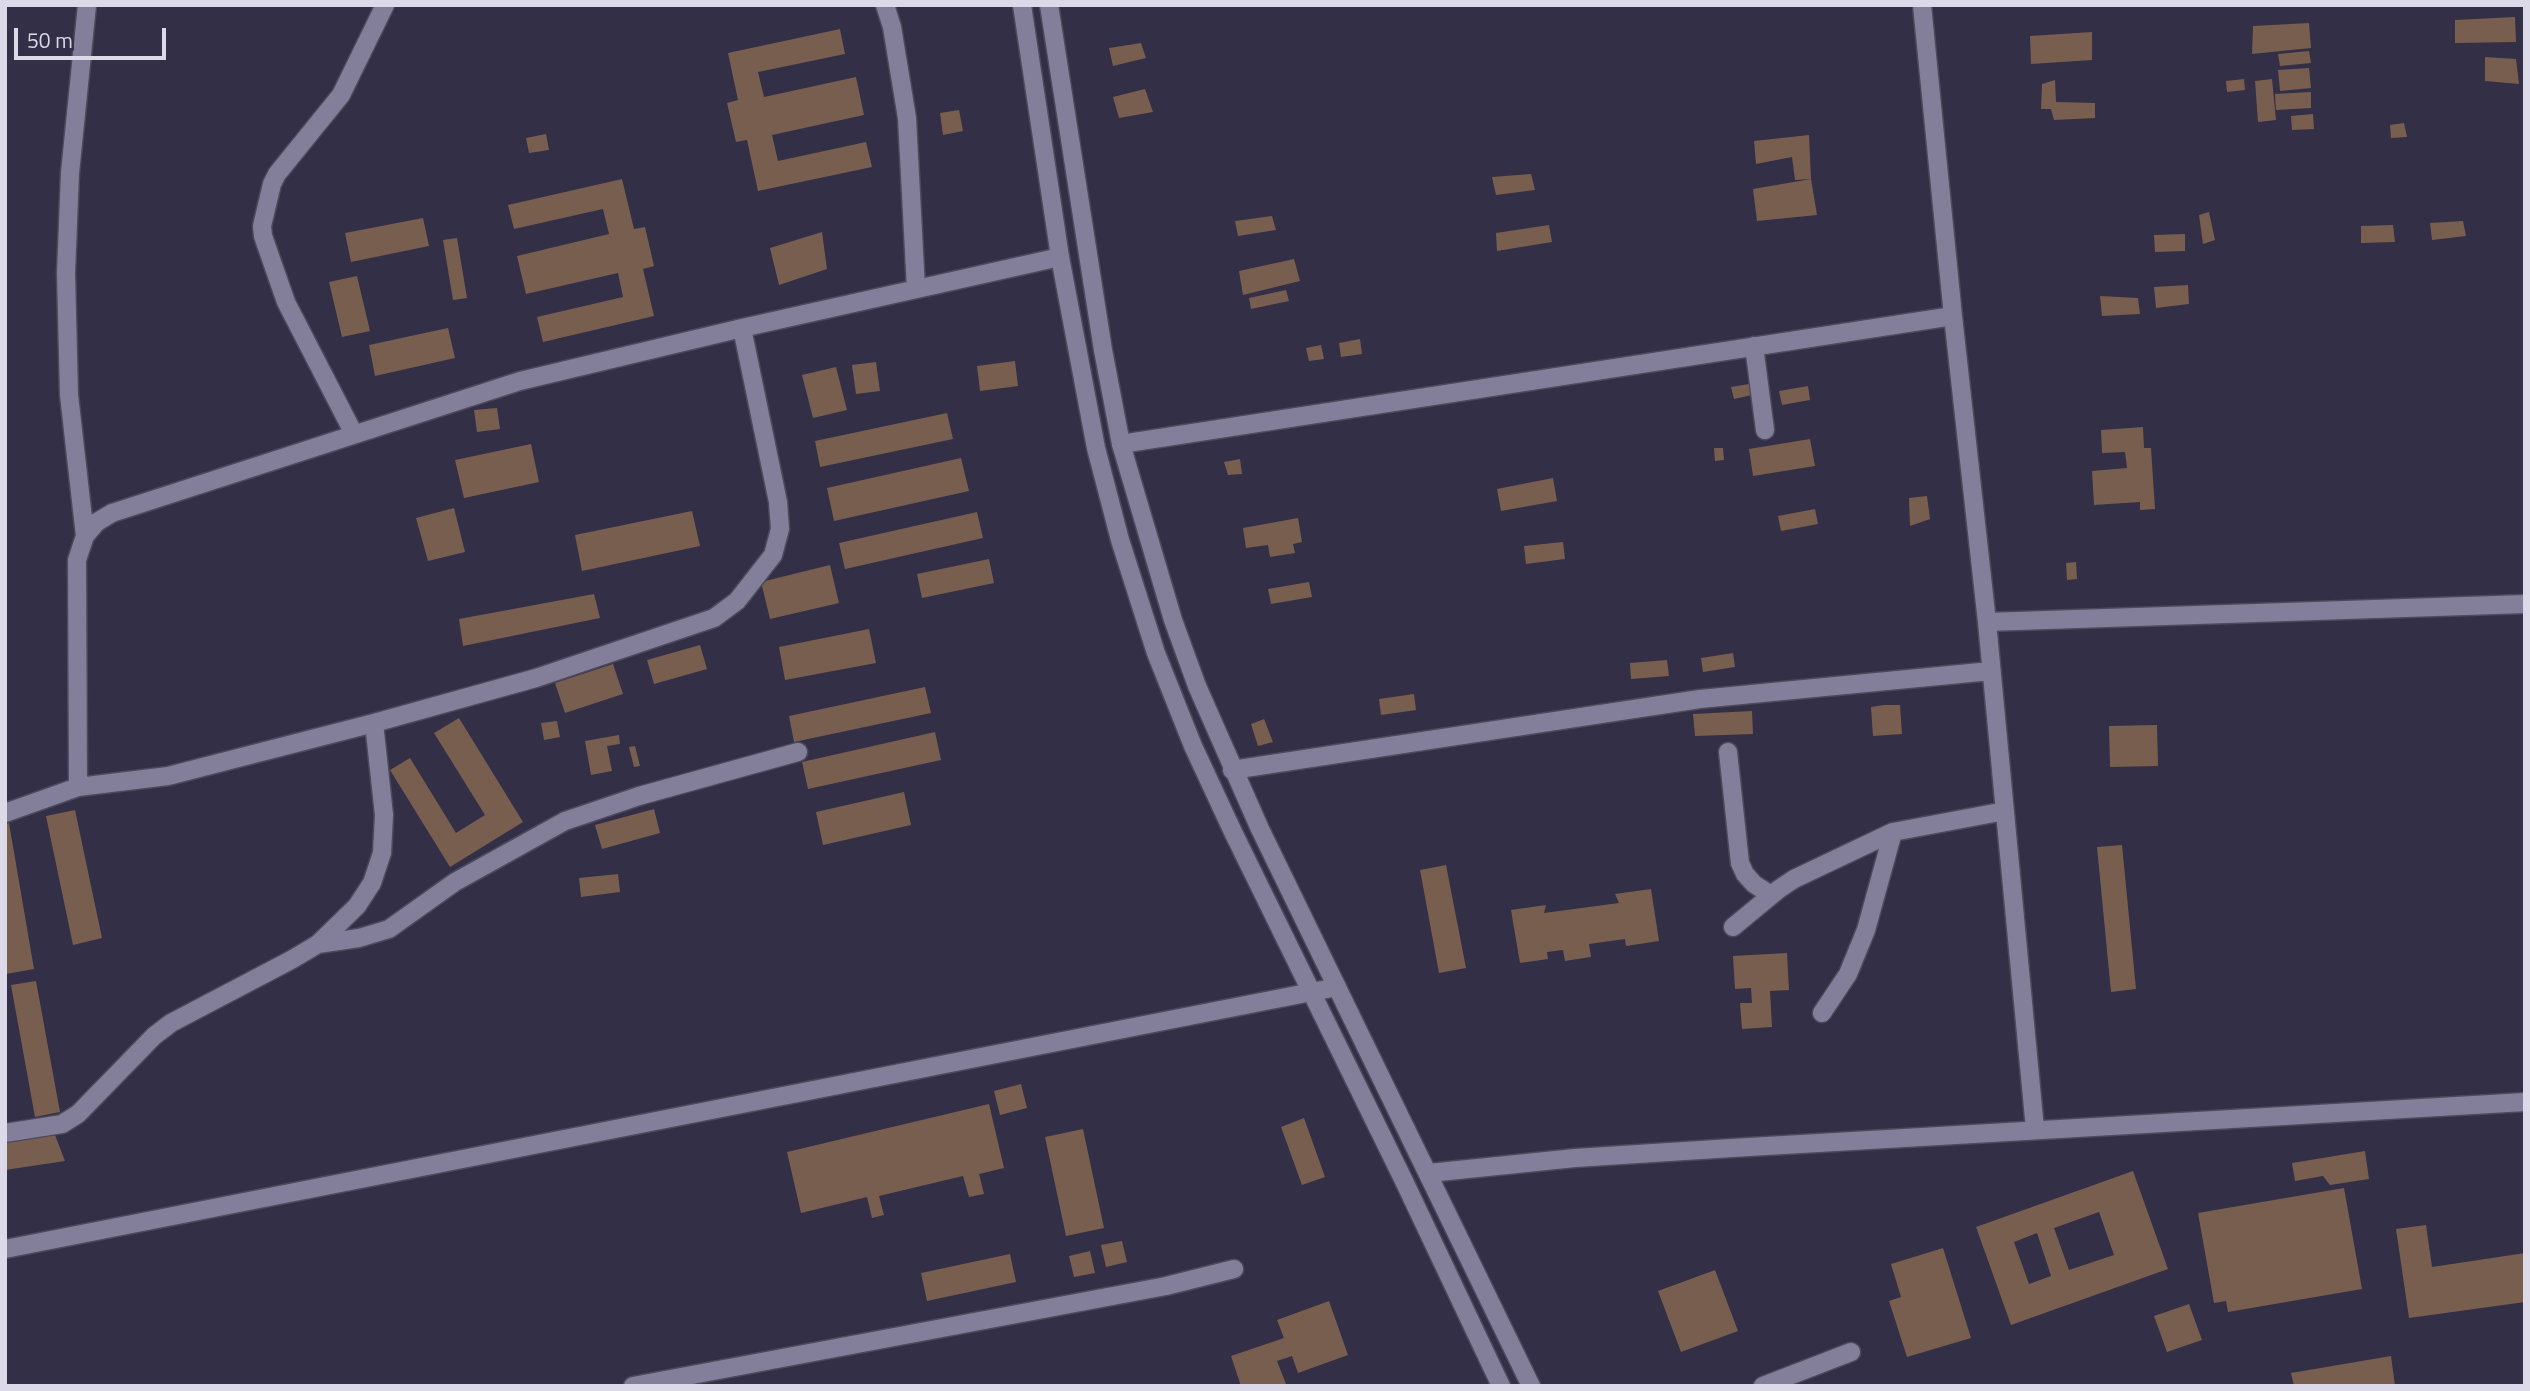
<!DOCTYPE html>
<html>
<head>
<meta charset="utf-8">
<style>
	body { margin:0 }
	#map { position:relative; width:2530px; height:1391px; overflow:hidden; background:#332f46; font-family:"Titillium Web",sans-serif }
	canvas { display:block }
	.frame { position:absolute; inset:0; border:7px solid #dcdae9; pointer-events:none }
	.scale { position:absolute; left:14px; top:28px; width:152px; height:32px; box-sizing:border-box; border:4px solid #dcdae9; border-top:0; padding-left:9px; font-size:21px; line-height:24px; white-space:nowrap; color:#dcdae9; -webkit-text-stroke:5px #332f46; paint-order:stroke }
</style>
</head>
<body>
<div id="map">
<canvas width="2530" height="1391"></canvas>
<div class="frame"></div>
<div class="scale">50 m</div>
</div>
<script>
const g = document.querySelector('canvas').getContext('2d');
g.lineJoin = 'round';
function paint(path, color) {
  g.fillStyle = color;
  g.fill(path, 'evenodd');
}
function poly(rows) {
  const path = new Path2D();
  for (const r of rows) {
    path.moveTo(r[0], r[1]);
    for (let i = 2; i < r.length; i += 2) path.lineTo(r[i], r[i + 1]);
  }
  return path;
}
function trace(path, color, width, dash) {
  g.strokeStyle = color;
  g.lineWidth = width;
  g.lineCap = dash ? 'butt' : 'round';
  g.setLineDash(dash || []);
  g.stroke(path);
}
const building = poly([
	[2515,17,2516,42,2455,43,2455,20],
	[2309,23,2311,48,2252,54,2253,26],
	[840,29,845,54,758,72,764,97,856,77,864,115,772,135,778,161,866,142,872,167,758,191,747,140,736,142,727,103,738,100,728,53],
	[2092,32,2092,60,2031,64,2030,36],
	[1141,43,1146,58,1113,66,1109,48],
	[2309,51,2311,63,2280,66,2278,54],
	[2485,57,2516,59,2519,84,2485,81],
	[2309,68,2311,88,2280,91,2278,70],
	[2244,79,2245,90,2227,92,2226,81],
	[2272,79,2276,120,2258,122,2255,81],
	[2055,80,2056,102,2095,103,2095,118,2054,120,2051,109,2041,109,2042,84],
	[1145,89,1153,112,1119,118,1113,97],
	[2311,92,2311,108,2276,110,2275,94],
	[959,110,963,131,943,135,940,113],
	[2313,114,2314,129,2292,130,2291,116],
	[2404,123,2407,137,2391,138,2390,125],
	[546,134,549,150,529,153,526,138],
	[1809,135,1811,179,1817,215,1757,221,1753,189,1811,179,1795,180,1792,157,1756,164,1754,141],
	[1531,174,1535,190,1496,195,1492,177],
	[622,179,634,229,645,227,654,266,643,269,654,316,543,342,537,317,623,297,618,273,526,294,517,256,609,234,603,209,514,229,508,205],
	[2209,212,2215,240,2203,244,2199,215],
	[1272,216,1276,230,1238,236,1235,221],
	[423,218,429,246,351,262,345,233],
	[2463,221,2466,236,2432,240,2430,223],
	[1549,225,1552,242,1497,251,1496,233],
	[2393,225,2395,242,2361,243,2361,226],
	[822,232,827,269,779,285,770,248],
	[2185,234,2185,251,2155,252,2154,235],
	[457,238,467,298,453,300,443,240],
	[1294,259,1300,281,1243,295,1239,271],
	[357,276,370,331,342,337,329,282],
	[2188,285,2189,304,2156,308,2154,287],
	[1286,290,1289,301,1251,309,1249,298],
	[2100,296,2138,298,2140,314,2102,316],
	[448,328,455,358,375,376,369,345],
	[1360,339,1362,354,1341,357,1339,343],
	[1321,345,1324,359,1309,361,1306,348],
	[1015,361,1018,386,980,391,977,366],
	[876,362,880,391,856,394,852,365],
	[836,367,847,410,813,418,802,375],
	[1749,384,1752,395,1734,399,1731,387],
	[1808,386,1810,400,1782,405,1779,391],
	[497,408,500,429,477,432,474,410],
	[947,413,953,439,820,467,815,441],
	[2143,427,2144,448,2151,448,2155,509,2140,510,2140,502,2094,505,2092,471,2127,468,2125,452,2102,453,2101,430],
	[1810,439,1815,466,1753,476,1749,449],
	[531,444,539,482,464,498,455,460],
	[1714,448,1723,448,1724,460,1715,461],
	[961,458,969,491,834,521,827,488],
	[1240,459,1242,474,1228,475,1224,462],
	[1553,478,1557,501,1501,511,1497,489],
	[1927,496,1930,519,1910,526,1909,498],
	[454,508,465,552,428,561,416,518],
	[1815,509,1818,524,1781,531,1778,516],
	[692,511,700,546,582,571,575,535],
	[977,512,983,538,845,569,839,543],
	[1298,518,1302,542,1293,544,1295,553,1270,557,1268,545,1246,548,1243,528],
	[1563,542,1565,559,1526,564,1524,546],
	[989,559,994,583,922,598,917,574],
	[2076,562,2077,579,2067,580,2066,563],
	[830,565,839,603,770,619,761,582],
	[1309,582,1312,597,1271,604,1268,589],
	[594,594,600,618,463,646,459,619],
	[869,629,876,663,785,680,779,647],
	[700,645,707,669,654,684,647,660],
	[1733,653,1735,667,1703,672,1701,658],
	[1667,660,1669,676,1631,679,1630,663],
	[613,664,623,694,565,713,555,683],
	[925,687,931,713,794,742,789,716],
	[1414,694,1416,710,1381,715,1379,699],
	[1884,705,1900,705,1902,734,1873,736,1871,707],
	[1752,711,1753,734,1695,736,1693,714],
	[459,718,523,822,450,867,390,770,410,758,456,833,485,815,434,733],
	[1264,719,1273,742,1258,746,1251,724],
	[557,721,560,737,544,740,541,723],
	[2157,725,2158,766,2110,767,2109,726],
	[935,732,941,760,808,789,802,762],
	[619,735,620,744,607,746,612,771,591,775,585,741],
	[635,746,640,766,634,767,629,747],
	[904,792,911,825,823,845,816,812],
	[654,809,660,833,602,849,595,825],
	[75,810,102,938,73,945,46,816],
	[9,823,34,969,6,974,5,824],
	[2122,845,2136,989,2111,992,2097,847],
	[1446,865,1466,968,1439,973,1420,870],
	[618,874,620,892,581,897,579,878],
	[1651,889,1659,941,1626,946,1625,939,1589,944,1591,957,1565,961,1563,950,1547,952,1548,959,1520,963,1511,910,1546,905,1544,913,1619,903,1615,894],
	[1787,953,1789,990,1770,991,1772,1027,1742,1029,1740,1003,1752,1003,1751,988,1735,989,1733,956],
	[36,981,60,1112,35,1117,11,985],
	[1021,1084,1027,1108,1000,1115,994,1091],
	[989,1104,1004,1168,979,1174,984,1194,969,1197,963,1176,879,1196,884,1215,872,1218,867,1197,801,1213,787,1152],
	[1304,1118,1325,1177,1302,1185,1281,1127],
	[1083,1129,1104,1228,1066,1236,1045,1137],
	[55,1135,65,1161,5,1170,5,1143],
	[2365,1151,2369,1179,2330,1185,2323,1176,2295,1181,2292,1163],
	[2133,1171,2168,1269,2011,1325,1976,1227],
	[2099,1212,2114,1255,2069,1270,2054,1228],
	[2037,1233,2051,1276,2029,1284,2014,1242],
	[2344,1188,2362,1289,2228,1312,2226,1301,2214,1303,2198,1213],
	[2426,1225,2432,1267,2525,1253,2525,1302,2409,1318,2396,1229],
	[1122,1241,1127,1262,1106,1267,1101,1245],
	[1943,1248,1971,1338,1907,1357,1889,1301,1901,1297,1891,1264],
	[1090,1251,1095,1273,1074,1277,1069,1256],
	[1010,1254,1016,1282,927,1301,921,1273],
	[1715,1270,1738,1331,1681,1352,1658,1291],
	[1329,1301,1348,1355,1298,1373,1292,1356,1277,1361,1286,1384,1241,1386,1231,1356,1284,1338,1277,1320],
	[2189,1304,2202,1340,2167,1352,2154,1316],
	[2391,1356,2395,1386,2294,1386,2291,1373]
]);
const minor = poly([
	[885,5,892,27,907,118,916,289],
	[1922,5,1953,316,1987,622,2035,1129],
	[1754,346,1765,430],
	[354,434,286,302,263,236,262,226,272,184,277,174,341,95,385,5],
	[1121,444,1953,316],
	[85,536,69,395,66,273,70,173,87,5],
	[1987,622,2525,604],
	[1728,752,1740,863,1745,874,1754,884,1771,895],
	[1232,770,1700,699,1991,671],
	[78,787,168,776,374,723,536,678,714,618,737,601,773,555,780,529,778,502,742,328],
	[5,813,78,787,77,560,85,536,97,522,112,513,520,381,742,328,1060,257],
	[1733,927,1779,889,1794,879,1893,832,2005,811],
	[318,944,359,938,389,929,455,882,565,821,639,796,798,752],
	[1822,1013,1848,974,1866,930,1893,832],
	[5,1133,62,1124,78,1114,154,1036,171,1023,291,960,318,944,357,906,372,883,382,853,384,815,374,723],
	[1429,1173,1575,1158,1732,1148,2525,1102],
	[5,1249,1337,987],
	[633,1386,1166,1286,1234,1269],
	[1763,1386,1851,1352]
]);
const secondary = poly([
	[1022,5,1060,257,1096,448,1120,540,1156,653,1193,746,1233,832,1404,1181,1501,1386],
	[1049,5,1103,350,1121,444,1173,620,1197,686,1260,829,1531,1386]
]);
paint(building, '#785e4f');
trace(minor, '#4d4a5d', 21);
trace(secondary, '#4d4a5d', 21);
trace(minor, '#837f9a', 18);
trace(secondary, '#837f9a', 18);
</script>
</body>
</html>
